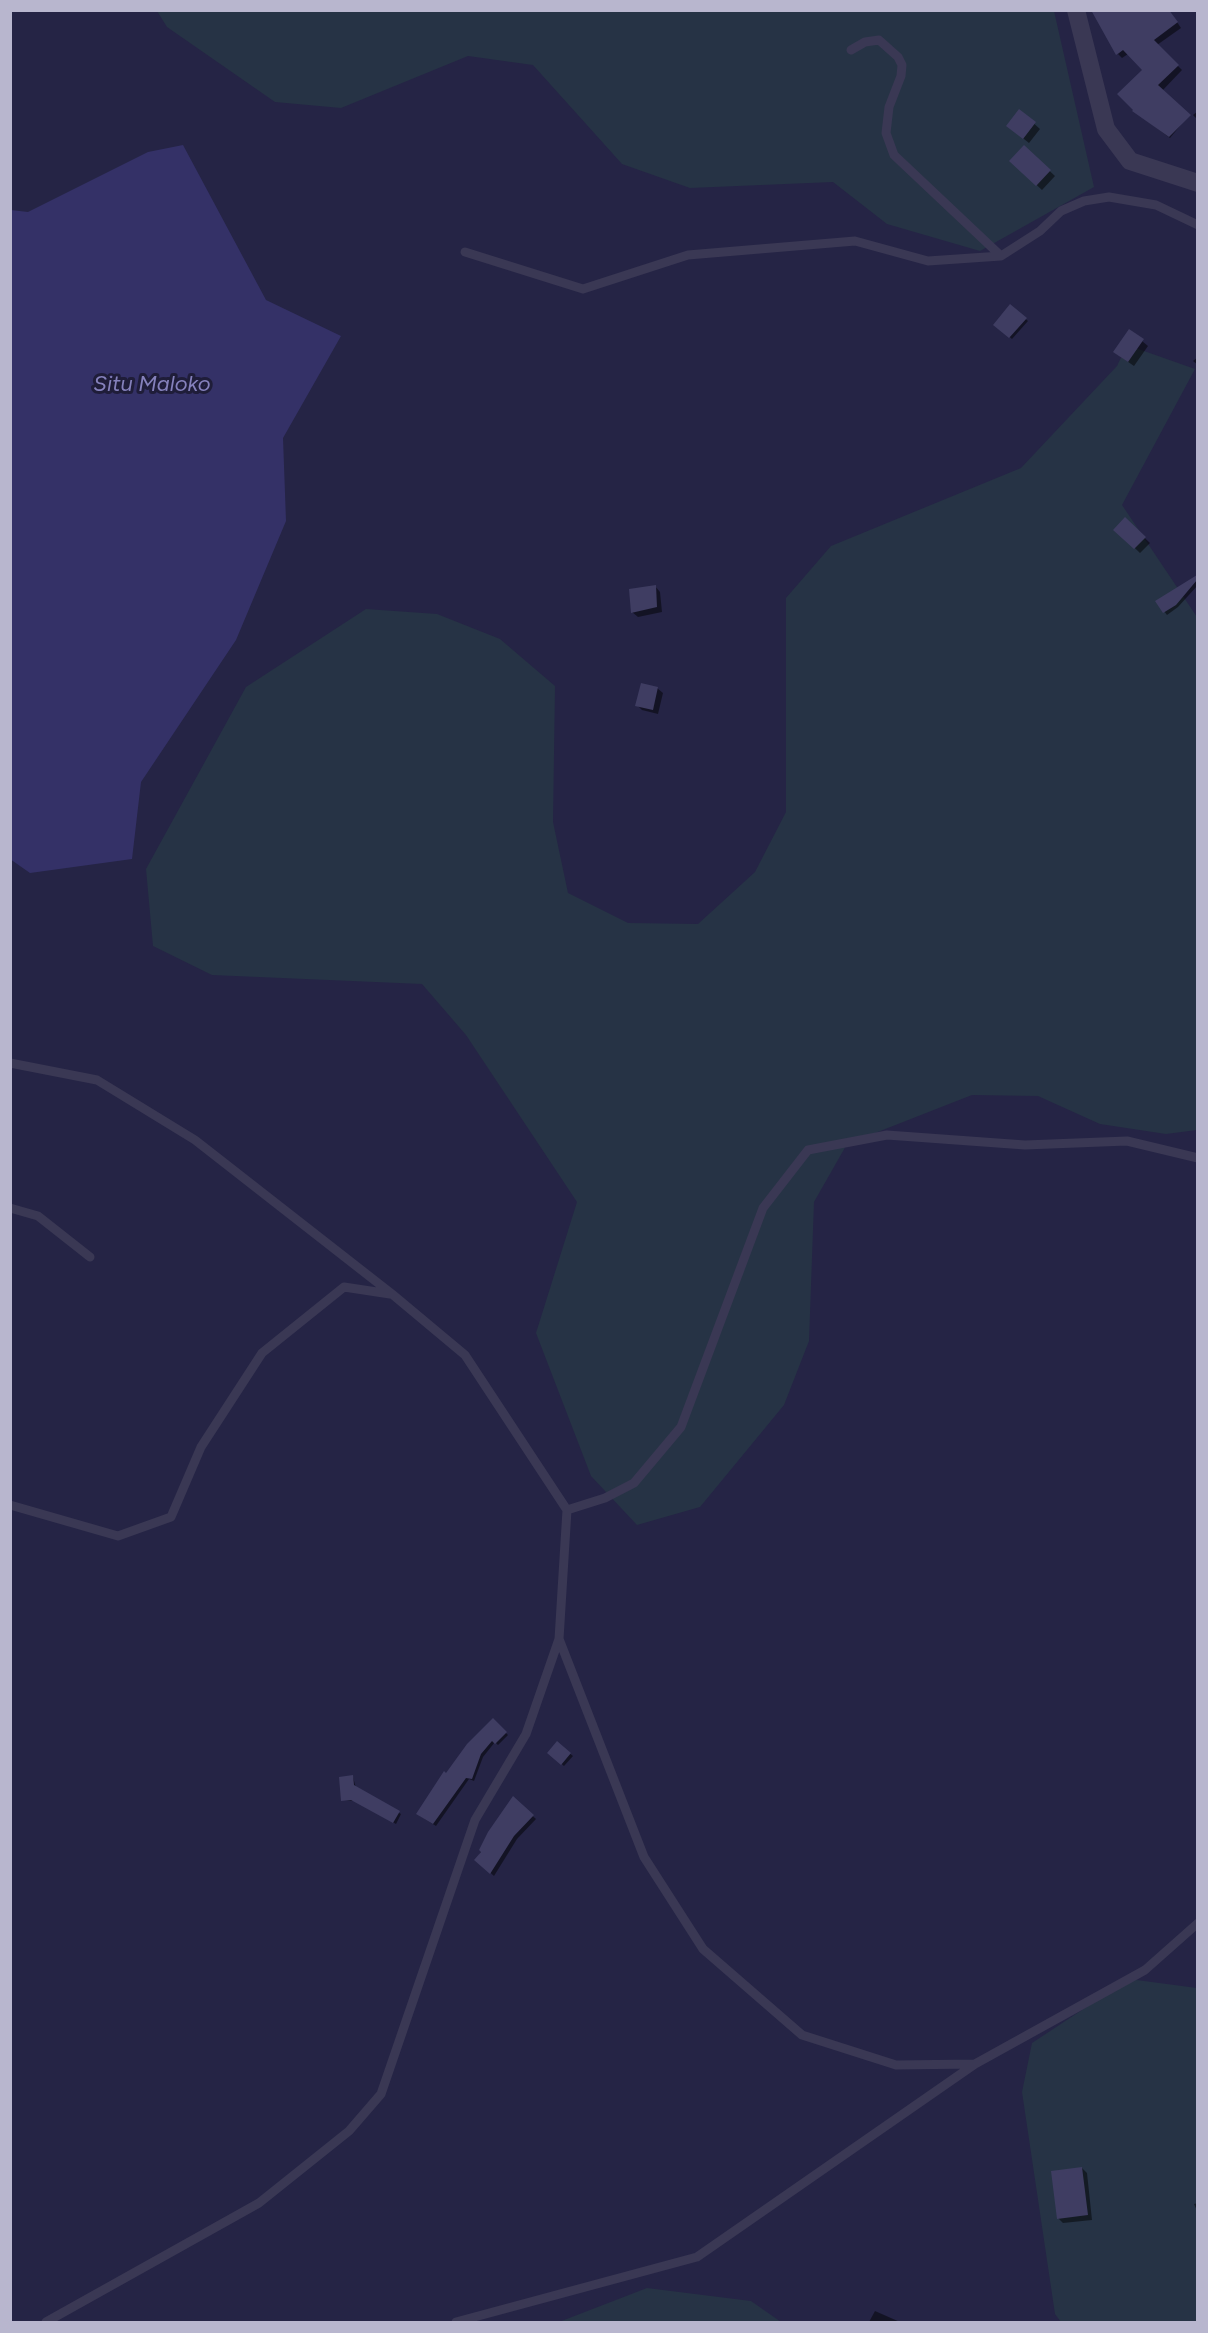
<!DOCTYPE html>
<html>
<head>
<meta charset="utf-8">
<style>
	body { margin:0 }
	#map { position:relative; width:1208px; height:2333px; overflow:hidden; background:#252445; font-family:Figtree,sans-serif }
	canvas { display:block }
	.frame { position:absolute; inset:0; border:12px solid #b8b6ce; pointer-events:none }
</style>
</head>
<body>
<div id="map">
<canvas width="1208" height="2333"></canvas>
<div class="frame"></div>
</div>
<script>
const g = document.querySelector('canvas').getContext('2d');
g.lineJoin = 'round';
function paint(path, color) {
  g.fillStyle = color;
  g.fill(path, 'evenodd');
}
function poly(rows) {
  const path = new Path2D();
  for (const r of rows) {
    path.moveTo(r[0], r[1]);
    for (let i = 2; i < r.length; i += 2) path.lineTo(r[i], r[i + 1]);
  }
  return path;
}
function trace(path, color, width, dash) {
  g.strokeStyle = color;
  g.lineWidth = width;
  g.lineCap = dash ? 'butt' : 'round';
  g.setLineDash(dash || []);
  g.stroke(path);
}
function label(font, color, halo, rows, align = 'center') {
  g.font = font + ' Figtree,sans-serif';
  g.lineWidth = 6;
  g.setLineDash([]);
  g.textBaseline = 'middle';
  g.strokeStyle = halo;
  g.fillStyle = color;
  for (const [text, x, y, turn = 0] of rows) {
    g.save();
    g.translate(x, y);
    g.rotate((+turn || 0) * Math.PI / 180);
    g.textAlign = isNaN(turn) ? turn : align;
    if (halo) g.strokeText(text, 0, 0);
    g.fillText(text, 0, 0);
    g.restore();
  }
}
const green = poly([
	[157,11,1054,11,1094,187,980,251,887,224,833,182,690,188,622,164,533,65,468,56,341,108,275,102,167,27],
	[1127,345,1195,369,1122,505,1197,617,1197,1130,1166,1134,1100,1124,1038,1096,972,1095,847,1144,814,1202,809,1341,784,1405,700,1507,637,1525,591,1476,536,1333,577,1202,466,1035,422,984,212,975,153,946,146,869,246,687,366,609,437,614,500,639,555,686,553,822,568,893,628,923,698,924,755,872,786,812,786,598,831,546,1021,468,1117,366],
	[1129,1979,1197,1988,1197,2322,1061,2322,1055,2314,1022,2092,1032,2043],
	[647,2288,751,2301,781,2322,559,2322]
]);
const water = poly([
	[183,145,266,300,341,336,283,438,286,521,236,640,141,782,132,859,30,873,10,859,11,210,28,212,148,152]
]);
const shadow = poly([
	[1169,10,1181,28,1157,45,1182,70,1162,91,1189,115,1170,138,1134,111,1144,70,1128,54,1122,58,1118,54],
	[1020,111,1040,129,1029,143,1014,131],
	[1198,111,1198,120,1193,115],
	[1024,147,1055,176,1042,190,1011,161],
	[1011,306,1028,321,1012,339,995,324],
	[1130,331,1148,346,1134,366,1121,357],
	[1198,357,1198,365,1193,361],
	[1125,519,1150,543,1140,553,1115,529],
	[1198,576,1198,585,1178,607,1167,615,1157,602],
	[655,586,660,592,662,612,638,617,632,612],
	[657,688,663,693,658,714,642,710,637,705],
	[493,1720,508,1735,498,1745,495,1742,483,1757,474,1781,469,1779,436,1826,420,1816,446,1775],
	[557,1743,573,1756,564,1766,549,1753],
	[353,1777,356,1788,401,1814,396,1824,355,1801,343,1800],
	[513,1798,536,1819,517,1839,494,1876,476,1860],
	[1082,2168,1087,2173,1092,2220,1063,2223,1058,2218],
	[1198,2203,1198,2213,1194,2204],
	[875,2311,900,2322,869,2322]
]);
const building = poly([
	[1091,10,1169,10,1178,22,1154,40,1179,65,1158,85,1191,115,1169,137,1132,111,1133,110,1117,94,1142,70,1123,50,1116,55],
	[1019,109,1036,122,1023,139,1006,126],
	[1024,145,1051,170,1036,186,1009,161],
	[1010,304,1027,318,1009,338,993,325],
	[1129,329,1144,339,1128,362,1113,352],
	[1125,517,1146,537,1134,549,1113,530],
	[1197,575,1197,580,1176,605,1163,613,1155,601],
	[656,585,657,607,631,613,629,589],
	[641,683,658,687,653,710,635,706],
	[493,1718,507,1732,495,1744,492,1741,481,1754,472,1779,466,1778,433,1824,416,1814,444,1771,446,1773,467,1744],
	[557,1741,571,1753,561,1765,547,1753],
	[353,1775,354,1785,400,1811,393,1823,351,1800,341,1801,339,1777],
	[513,1796,534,1815,514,1836,490,1874,474,1860,481,1852,479,1850,488,1832],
	[1082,2167,1088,2215,1057,2219,1051,2171]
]);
const lane = poly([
	[851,50,865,42,879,40,898,57,902,65,901,76,889,107,886,133,894,155,1001,256],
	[465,252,583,289,688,255,855,241,928,261,1001,256,1040,231,1061,211,1084,201,1109,197,1156,205,1198,225],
	[10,1063,97,1080,195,1140,392,1294,465,1355,567,1510,559,1639,526,1734,475,1820,381,2094,349,2131,259,2203,46,2322],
	[10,1208,38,1216,90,1257],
	[10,1505,118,1536,171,1517,201,1447,262,1353,344,1287,390,1294],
	[567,1510,605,1498,634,1483,681,1427,763,1208,808,1150,887,1135,1025,1145,1127,1141,1198,1158],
	[559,1639,644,1857,703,1949,802,2035,896,2065,974,2064],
	[456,2322,697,2257,975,2064,1145,1970,1198,1923]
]);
const street = poly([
	[1076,10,1106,129,1130,161,1198,183]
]);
const waterNames = [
	["Situ Maloko",152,385]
];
paint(green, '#263345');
paint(water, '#343167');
paint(shadow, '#0007');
paint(building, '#3f3d62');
trace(lane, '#3a3854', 9);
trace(street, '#3a3854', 18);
label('italic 22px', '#8581bc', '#1f1d39', waterNames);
</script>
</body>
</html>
